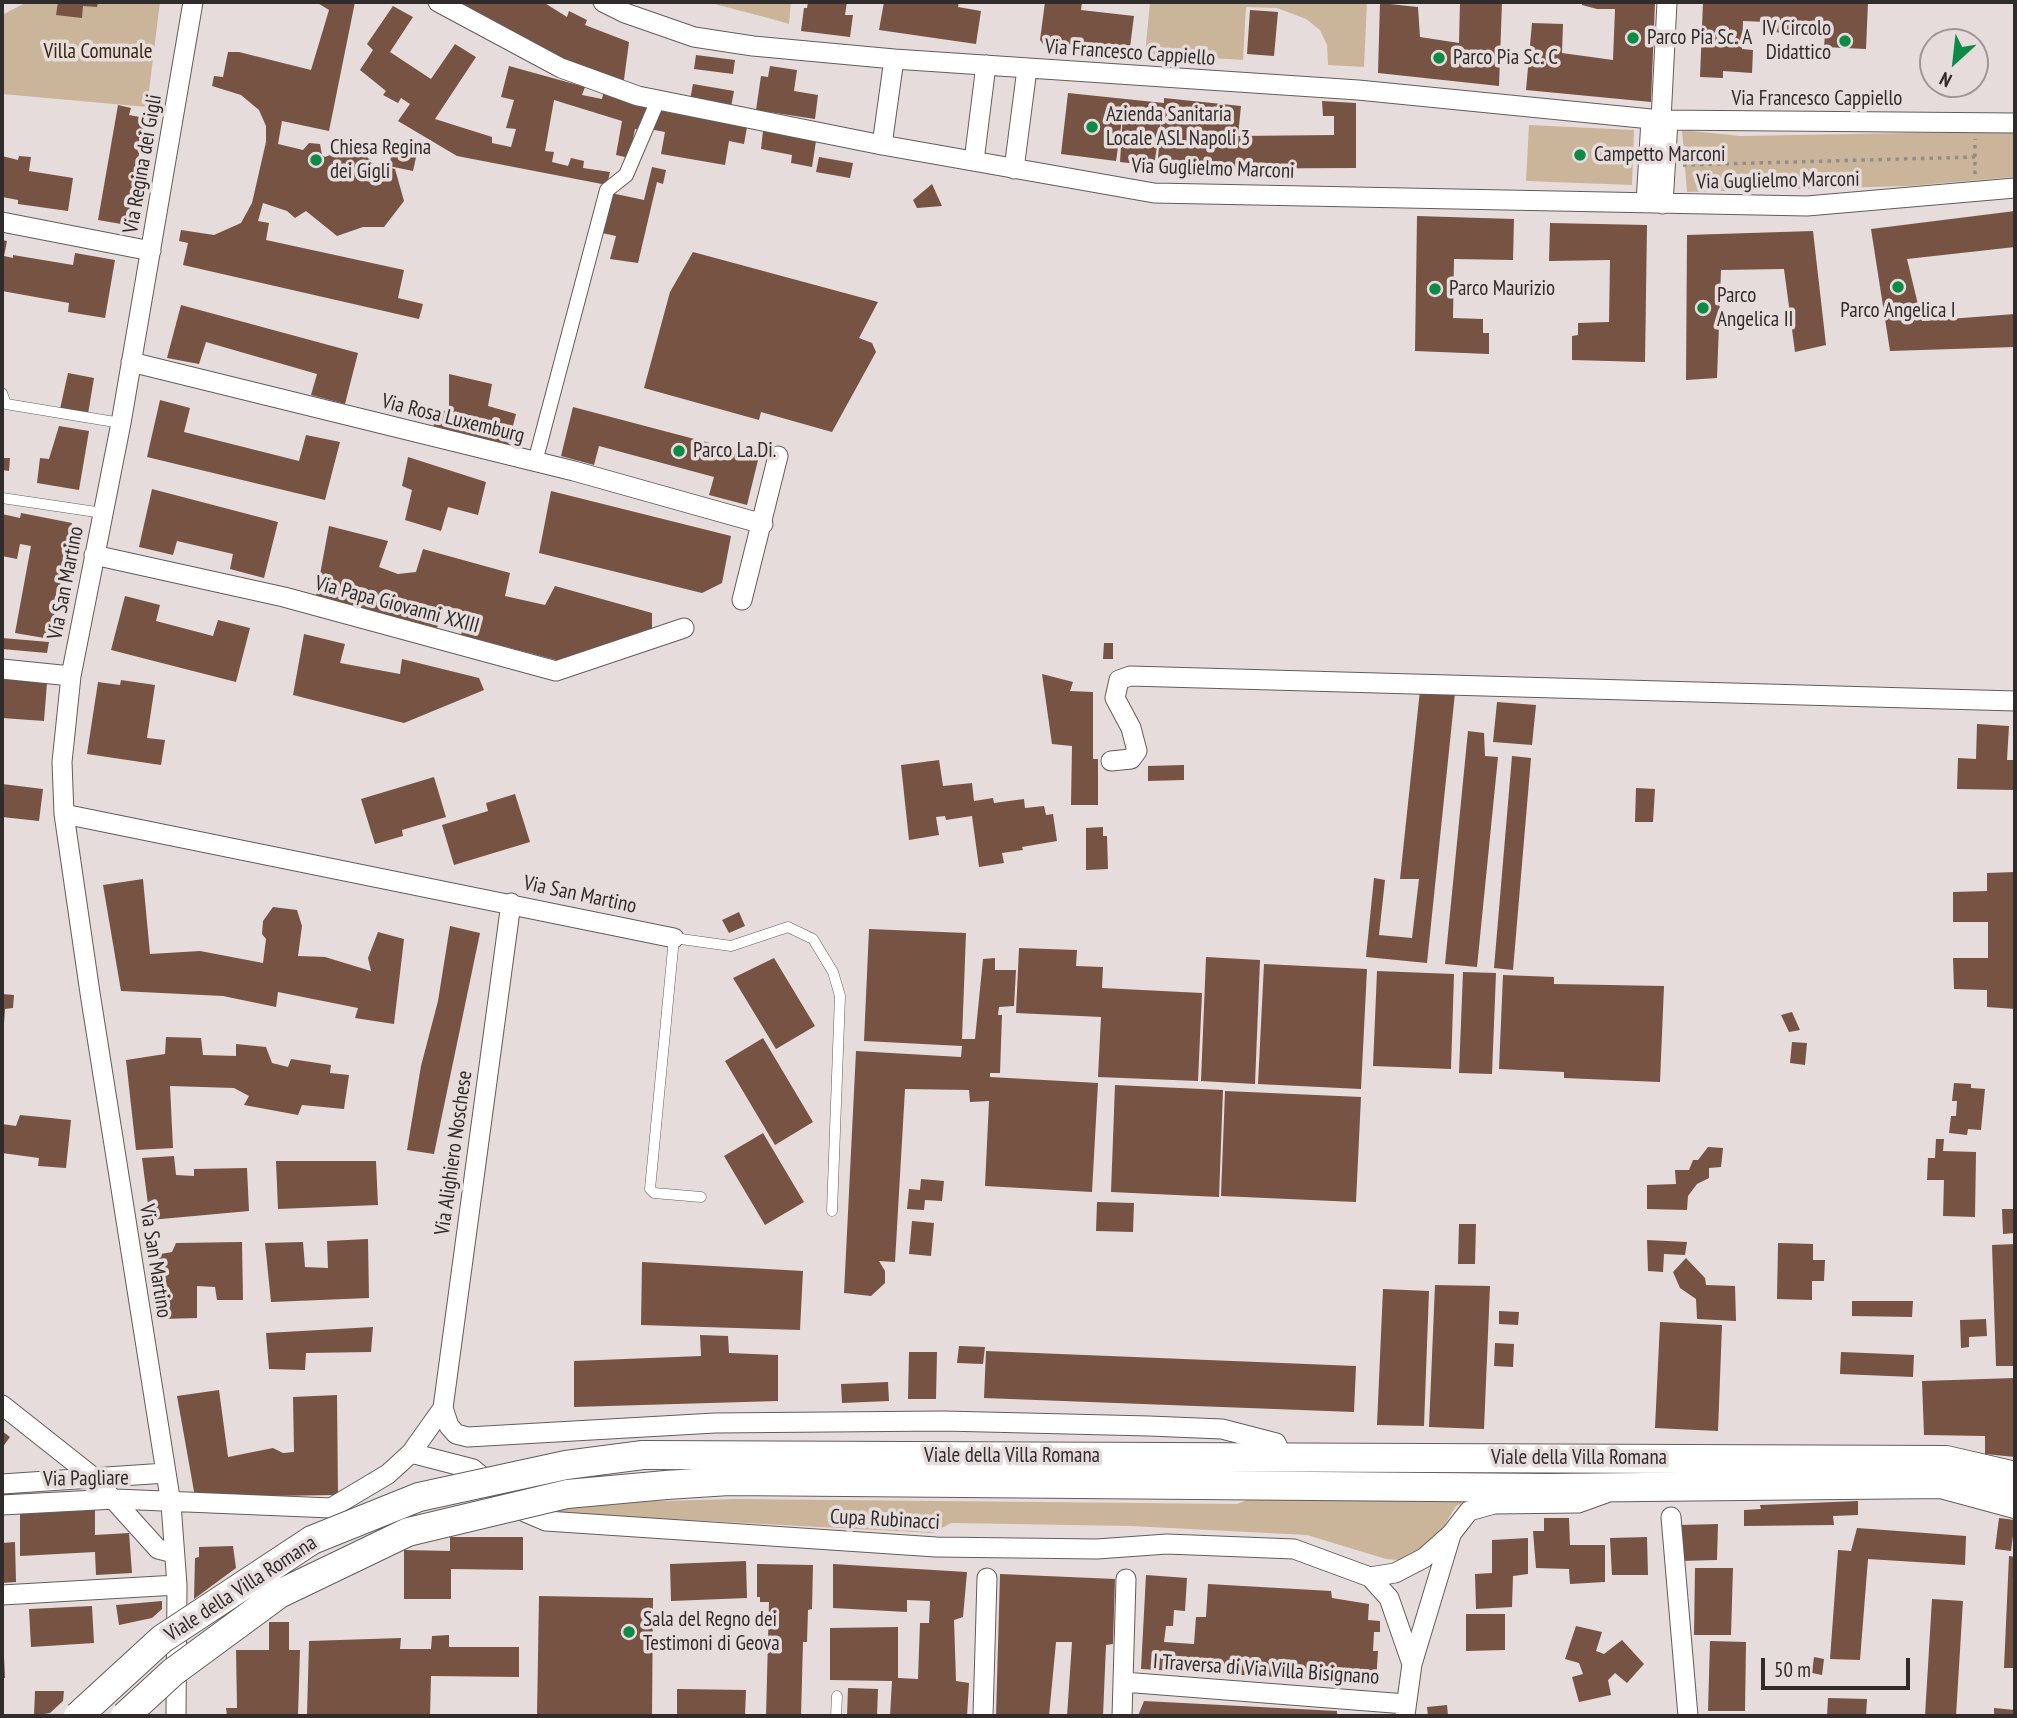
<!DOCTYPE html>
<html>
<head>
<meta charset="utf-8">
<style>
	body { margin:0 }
	#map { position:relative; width:2017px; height:1718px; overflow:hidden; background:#e7dcdc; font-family:"PT Sans Narrow",sans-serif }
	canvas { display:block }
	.frame { position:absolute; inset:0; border:4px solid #312c2c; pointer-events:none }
	.north { position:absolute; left:1919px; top:28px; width:70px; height:70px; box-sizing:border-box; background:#e7dcdc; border:2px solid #9e9696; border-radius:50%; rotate:207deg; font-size:19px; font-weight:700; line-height:28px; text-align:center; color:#312c2c }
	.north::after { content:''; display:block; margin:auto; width:24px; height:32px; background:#0c8b47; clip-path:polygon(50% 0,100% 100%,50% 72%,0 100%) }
	.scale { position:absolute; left:1761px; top:1658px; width:149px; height:32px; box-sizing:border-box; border:4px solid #312c2c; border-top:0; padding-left:9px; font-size:21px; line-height:24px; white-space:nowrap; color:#312c2c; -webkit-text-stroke:5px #e7dcdc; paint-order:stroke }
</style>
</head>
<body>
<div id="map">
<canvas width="2017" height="1718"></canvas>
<div class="frame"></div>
<div class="north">N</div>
<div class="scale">50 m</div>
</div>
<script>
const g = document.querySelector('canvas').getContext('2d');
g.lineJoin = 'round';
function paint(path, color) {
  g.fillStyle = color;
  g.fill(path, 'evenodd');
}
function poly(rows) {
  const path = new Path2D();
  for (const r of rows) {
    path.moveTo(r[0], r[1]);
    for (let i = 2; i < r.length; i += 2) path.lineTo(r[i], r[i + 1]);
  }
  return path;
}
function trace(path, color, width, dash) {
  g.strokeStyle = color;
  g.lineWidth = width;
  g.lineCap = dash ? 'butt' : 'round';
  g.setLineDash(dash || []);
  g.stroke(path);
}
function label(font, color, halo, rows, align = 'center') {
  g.font = font + ' "PT Sans Narrow",sans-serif';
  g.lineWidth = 7;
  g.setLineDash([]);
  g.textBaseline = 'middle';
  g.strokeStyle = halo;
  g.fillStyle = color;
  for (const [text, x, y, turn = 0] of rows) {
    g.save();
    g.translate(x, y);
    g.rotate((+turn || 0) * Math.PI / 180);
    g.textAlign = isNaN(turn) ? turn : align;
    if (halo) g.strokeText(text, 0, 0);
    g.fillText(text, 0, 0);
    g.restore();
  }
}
const green = poly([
	[27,2,160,2,147,107,2,94,2,15],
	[707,2,791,2,789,24,772,19],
	[1150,2,1367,2,1364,67,1328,65,1327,45,1320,30,1306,19,1277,8,1246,7,1243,60,1145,54],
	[1529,125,1634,130,1632,185,1526,181],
	[1682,130,1741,136,2015,131,2015,177,1909,186,1687,192],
	[1483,1495,1456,1506,1439,1534,1418,1551,1399,1560,1386,1559,1307,1535,1131,1526,951,1523,933,1533,536,1512,621,1502,736,1499,1237,1504,1247,1500]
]);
const building = poly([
	[58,2,98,2,97,7,83,6,82,18,56,15],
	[316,2,355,2,329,131,282,121,278,144,303,150,309,143,320,144,322,155,325,157,355,145,374,164,395,169,404,201,384,227,363,227,337,236,306,211,295,218,287,211,263,203,258,221,269,223,266,240,404,270,398,298,423,304,419,319,183,265,188,243,179,241,181,230,214,235,241,223,252,203,266,142,266,126,259,110,241,95,212,86,214,76,223,77,228,52,239,52,311,70,329,10],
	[454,2,543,2,567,17,569,11,587,20,585,25,629,42,623,87,563,65],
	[808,2,847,2,845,15,853,15,850,37,801,31,804,8,807,8],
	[884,2,959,2,958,7,981,11,976,44,879,30],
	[1045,2,1082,2,1081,10,1134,16,1129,55,1046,48,1040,40],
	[1460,2,1502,2,1499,86,1378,73,1380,3,1418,7,1420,37,1459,43],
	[1582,2,1655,2,1651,102,1526,90,1532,23,1563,24,1562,53,1613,60,1615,9,1597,9,1582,5],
	[1703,2,1868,2,1866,49,1824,47,1825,34,1768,32,1768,22,1743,21,1742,49,1753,50,1752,73,1723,71,1723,78,1700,77],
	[393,6,413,17,390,52,431,79,455,44,476,57,435,119,492,137,492,143,511,147,516,129,506,128,514,100,501,97,509,66,585,87,582,95,602,99,604,90,650,108,642,130,635,129,629,158,616,155,622,121,554,100,545,151,554,152,552,162,568,166,571,158,584,161,583,168,610,172,607,185,457,156,398,121,410,104,401,98,398,103,383,95,386,91,360,70,373,50,367,44],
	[1250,10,1278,12,1274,56,1247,54],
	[696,55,735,60,733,74,694,69],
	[770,66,797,70,794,91,818,95,815,119,756,110,761,76,768,77],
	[693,84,734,91,731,107,690,100],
	[1068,93,1164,103,1164,98,1241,106,1238,136,1334,135,1334,116,1323,116,1322,101,1356,103,1356,168,1157,169,1162,114,1154,166,1120,162,1123,113,1116,161,1061,154],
	[148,94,159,95,158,109,147,107],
	[118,105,131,108,129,115,145,118,127,225,98,220],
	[656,110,747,127,744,144,729,141,725,165,661,154,665,132,649,129],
	[763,131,816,141,812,167,791,163,792,155,761,149],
	[393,148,417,153,413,171,389,166],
	[2,156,18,160,19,156,31,157,29,171,73,178,68,211,18,204,18,200,2,197],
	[819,157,853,163,850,178,816,172],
	[652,167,666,170,663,184,657,182,638,263,610,259,616,236,602,233,611,193,644,200],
	[932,184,942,206,917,208,913,200],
	[2015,211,2015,247,1907,259,1922,321,2015,314,2015,347,1890,351,1871,229],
	[1417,216,1514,219,1513,260,1454,259,1453,318,1483,319,1483,333,1489,333,1489,354,1415,351],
	[1550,223,1647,225,1645,362,1572,360,1572,336,1578,335,1578,323,1609,322,1610,260,1549,261],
	[1813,231,1826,345,1795,352,1784,269,1721,270,1717,378,1686,380,1687,235],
	[2,240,7,241,4,256,13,258,13,255,73,265,75,253,115,260,105,318,68,312,69,303,2,291],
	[693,252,878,302,859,338,872,343,876,352,832,432,761,412,759,420,644,388,670,292],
	[181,305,358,353,345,404,311,395,317,374,206,342,199,364,167,358],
	[68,373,94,378,88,414,60,409],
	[449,374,492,384,488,406,516,414,508,446,432,430,438,412,449,410],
	[160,400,190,408,184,432,299,461,306,435,340,442,325,500,147,457],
	[573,407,759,456,747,505,709,495,714,477,599,446,594,465,561,456],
	[59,426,89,431,79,490,37,483,40,458,49,459],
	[408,457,486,482,478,515,448,507,441,531,405,520,412,490,402,486],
	[2,458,10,458,9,471,2,470],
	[152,489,278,522,264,578,230,569,233,554,177,541,173,555,139,547],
	[551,491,731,536,722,583,702,593,539,553],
	[21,513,72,523,50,639,15,633,31,546,20,544,17,559,2,556,2,514,20,518],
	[329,526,388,541,379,567,398,574,416,572,423,549,510,573,505,596,545,605,555,586,652,613,652,629,560,661,461,635,466,612,444,606,437,628,316,596],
	[125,596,160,605,156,621,213,636,218,620,250,628,236,682,111,650],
	[304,634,345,644,340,663,400,674,402,659,479,678,484,690,404,723,293,695],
	[2,638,49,642,47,653,2,649],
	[1104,643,1113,643,1113,659,1103,659],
	[1042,674,1073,682,1070,691,1093,692,1093,759,1098,759,1098,805,1071,805,1072,746,1052,744],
	[2,679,47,683,44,721,2,718],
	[121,680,155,685,147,738,165,740,161,765,87,754,98,682,120,685],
	[1420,690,1455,693,1427,963,1366,957,1374,878,1385,880,1379,935,1412,938,1419,879,1400,879],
	[1497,702,1536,705,1532,745,1493,742],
	[1977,724,2009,726,2007,760,2015,760,2015,790,1957,789,1958,758,1976,759],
	[1468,731,1484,733,1485,756,1498,757,1477,967,1445,964],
	[1512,756,1531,758,1513,970,1494,968],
	[939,760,943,786,972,783,974,801,993,798,994,803,1024,799,1025,808,1044,806,1046,815,1053,814,1057,841,1022,847,1023,850,1002,853,1004,863,979,867,972,816,946,820,945,816,936,817,939,835,909,840,901,765],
	[1184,765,1184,780,1148,781,1148,766],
	[434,777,446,817,402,830,403,836,375,844,361,799],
	[2,784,43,789,39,821,2,817],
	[1636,788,1655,789,1653,822,1635,822],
	[515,794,530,842,454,865,442,825,488,811,486,803],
	[1103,827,1103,836,1107,836,1108,869,1086,870,1086,828],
	[2015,872,2015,1009,1987,1007,1987,990,1954,989,1953,958,1988,958,1988,922,1953,922,1953,892,1987,891,1987,873],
	[143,879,150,954,200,951,263,963,266,939,262,934,263,921,273,907,297,910,302,926,298,956,325,957,371,971,368,958,378,932,404,939,394,1024,355,1018,358,1008,278,992,276,1007,223,996,121,991,103,885],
	[739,912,745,926,729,933,722,920],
	[450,926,480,933,434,1154,407,1150,421,1066,438,1001],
	[869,929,966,933,962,1039,975,1039,983,959,995,958,995,970,1016,970,1014,1006,999,1007,998,1015,1002,1015,1000,1073,990,1073,990,1077,1098,1083,1092,1192,985,1186,989,1101,970,1102,969,1090,905,1089,895,1262,879,1261,885,1271,885,1283,871,1296,844,1293,856,1051,961,1057,962,1046,864,1041],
	[1019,948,1077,950,1076,966,1103,967,1102,988,1202,993,1198,1081,1098,1077,1101,1017,1016,1013],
	[1206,957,1260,960,1255,1084,1201,1081],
	[774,958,815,1026,776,1049,733,978],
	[1264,964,1367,969,1361,1089,1258,1084],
	[1377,971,1454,974,1451,1069,1373,1066],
	[1463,972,1496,973,1492,1074,1459,1073],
	[1503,975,1554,977,1554,984,1664,986,1660,1082,1564,1078,1564,1072,1499,1069],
	[2,994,14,995,13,1008,5,1009,4,1024],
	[1792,1012,1800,1030,1789,1032,1781,1015],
	[166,1037,201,1038,203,1055,236,1056,236,1044,266,1047,272,1063,288,1067,291,1059,331,1065,330,1073,349,1075,344,1109,302,1105,298,1115,244,1105,249,1096,234,1088,170,1086,173,1148,136,1150,126,1060,165,1054],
	[763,1038,813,1122,775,1145,725,1061],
	[1792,1042,1807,1043,1805,1065,1790,1063],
	[1954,1083,1971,1084,1971,1088,1985,1089,1981,1130,1968,1129,1967,1135,1949,1133,1951,1116,1956,1116,1957,1101,1952,1101],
	[1115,1085,1223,1090,1219,1197,1111,1192],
	[1225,1091,1361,1097,1356,1202,1221,1196],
	[20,1115,71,1120,66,1168,38,1166,39,1158,2,1153,2,1124,16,1126],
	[763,1133,804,1202,765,1225,724,1156],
	[1936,1139,1944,1139,1943,1151,1976,1152,1975,1217,1943,1216,1944,1180,1927,1180,1928,1158,1935,1158],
	[1708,1147,1723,1148,1721,1167,1709,1168,1709,1178,1697,1184,1688,1196,1687,1210,1647,1209,1647,1185,1676,1184,1675,1170,1689,1170,1693,1160,1698,1160],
	[174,1156,176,1175,194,1176,194,1169,247,1168,249,1211,150,1220,142,1158],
	[276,1161,376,1161,378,1205,278,1209],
	[921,1179,944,1181,942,1201,925,1200,924,1210,907,1209,909,1189,920,1190],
	[1097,1202,1134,1203,1133,1232,1096,1231],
	[2002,1209,2015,1209,2015,1233,2003,1234],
	[912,1221,934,1223,931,1256,909,1254],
	[1459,1224,1476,1224,1475,1264,1458,1264],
	[368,1239,369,1298,271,1302,265,1243,303,1242,305,1267,328,1268,327,1241],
	[1647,1240,1687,1242,1685,1255,1664,1254,1663,1272,1648,1271],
	[242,1242,243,1300,217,1300,215,1287,197,1286,197,1318,163,1319,155,1255,172,1252,176,1243],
	[1778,1243,1813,1244,1813,1260,1825,1260,1824,1281,1812,1281,1812,1300,1777,1299],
	[2015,1244,2015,1366,1996,1366,1992,1245],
	[1686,1258,1705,1278,1706,1285,1735,1286,1736,1321,1697,1319,1696,1299,1680,1288,1673,1272],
	[642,1262,803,1271,800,1330,641,1325],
	[1435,1285,1490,1286,1484,1429,1429,1427],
	[1383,1289,1429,1291,1424,1426,1377,1425],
	[1852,1301,1913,1301,1912,1317,1852,1316],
	[1499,1311,1519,1312,1518,1325,1499,1324],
	[1986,1319,1987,1336,1969,1337,1969,1347,1961,1348,1960,1320],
	[1660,1322,1722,1325,1718,1431,1655,1428],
	[373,1327,371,1352,306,1353,305,1370,269,1369,266,1333],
	[700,1335,728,1336,729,1353,778,1355,778,1401,574,1407,574,1361,701,1356],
	[1495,1343,1514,1344,1513,1367,1494,1366],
	[959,1346,985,1347,983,1364,957,1363],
	[986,1351,1356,1366,1354,1412,984,1398],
	[909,1352,937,1352,936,1399,908,1399],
	[1841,1352,1914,1355,1913,1377,1840,1374],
	[2015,1378,2015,1457,1985,1454,1985,1436,1924,1435,1922,1381],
	[888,1382,889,1401,842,1403,841,1384],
	[219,1390,228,1457,273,1448,283,1453,294,1452,293,1397,337,1395,338,1495,195,1497,177,1396],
	[2,1431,10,1437,2,1448],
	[1858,1501,1858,1515,1833,1516,1834,1525,1744,1526,1744,1510,1761,1509,1760,1505],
	[95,1510,95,1535,129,1533,132,1573,96,1575,95,1552,20,1556,20,1514],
	[1544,1518,1569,1518,1570,1545,1605,1545,1605,1582,1570,1584,1569,1569,1536,1568,1533,1531,1544,1531],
	[1999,1518,2015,1520,2011,1551,1995,1549],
	[1718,1524,1717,1560,1680,1561,1680,1525],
	[1857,1528,1966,1536,1965,1565,1868,1559,1860,1660,1830,1659,1838,1550,1851,1551],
	[450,1537,523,1537,523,1570,451,1569,451,1599,404,1599,404,1550,450,1551],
	[1647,1537,1648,1575,1612,1575,1610,1538],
	[1528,1538,1528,1574,1513,1576,1512,1607,1476,1609,1475,1574,1492,1573,1492,1540],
	[15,1542,16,1582,2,1583,2,1543],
	[233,1546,236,1568,194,1599,195,1558,199,1557,199,1547],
	[2009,1556,2015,1557,2015,1668,2004,1668],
	[746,1561,747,1598,671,1601,670,1564],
	[757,1564,813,1565,812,1609,808,1610,807,1642,803,1642,801,1716,766,1716,769,1602,760,1602,760,1597,757,1597],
	[833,1564,967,1572,963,1617,954,1620,956,1681,969,1683,967,1716,890,1716,892,1681,830,1680,830,1628,898,1627,898,1678,918,1679,920,1623,929,1623,930,1601,907,1600,907,1612,833,1608],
	[1695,1568,1733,1568,1731,1635,1694,1635],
	[1000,1574,1115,1579,1113,1644,1106,1645,1103,1716,1067,1716,1072,1642,1056,1642,1049,1716,996,1716],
	[1146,1575,1187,1578,1185,1611,1174,1610,1173,1626,1166,1626,1164,1642,1194,1644,1196,1617,1206,1617,1208,1584,1331,1591,1332,1598,1369,1604,1368,1620,1380,1621,1380,1632,1374,1632,1373,1651,1378,1651,1376,1683,1141,1669],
	[539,1596,653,1598,652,1716,537,1716],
	[1932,1599,1963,1601,1956,1716,1925,1716],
	[162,1601,162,1609,152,1618,119,1625,116,1605],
	[92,1606,94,1643,31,1647,29,1609],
	[1466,1614,1505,1614,1505,1650,1466,1651],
	[269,1622,289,1622,289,1650,300,1650,298,1716,227,1716,226,1708,237,1708,236,1650,269,1650],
	[1576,1626,1602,1632,1596,1651,1604,1654,1622,1640,1644,1664,1627,1683,1615,1673,1608,1680,1611,1695,1579,1702,1572,1677,1583,1674,1579,1663,1565,1659],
	[449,1635,449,1647,519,1647,519,1677,431,1676,430,1716,307,1716,309,1641,401,1638,400,1649,431,1649,432,1636],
	[1710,1641,1746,1642,1745,1711,1708,1711],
	[2,1657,4,1657,5,1678,2,1678],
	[1814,1657,1824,1659,1822,1675,1812,1673],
	[848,1688,878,1689,877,1716,847,1716],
	[677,1689,746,1690,745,1716,677,1716],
	[35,1691,64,1691,63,1701,50,1713,34,1716],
	[1828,1698,1867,1699,1866,1716,1827,1716],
	[1144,1701,1337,1711,1337,1716,1138,1716],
	[1447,1705,1448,1716,1428,1716,1427,1707],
	[1994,1708,2015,1710,2015,1716,1994,1716]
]);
const path = poly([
	[1683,165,1975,157],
	[1975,174,1975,139]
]);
const service = poly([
	[2,393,6,404,121,423],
	[2,498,103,513],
	[701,1197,654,1193,650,1189,674,938,731,946,788,927,813,939,833,972,840,996,832,1211],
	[836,1716,837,1696]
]);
const pedestrian = poly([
	[535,462,607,190,626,175,658,100]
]);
const minor = poly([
	[438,2,561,68,638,96,882,145,1154,193,1807,206,2015,188],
	[603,2,625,13,694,37,753,46,894,59,1358,90,1661,120,2015,123],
	[1661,120,1667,2],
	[882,145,894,59],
	[974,161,986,65],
	[1014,169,1027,69],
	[1646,203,1651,120],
	[1663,204,1668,121],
	[2,222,151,251],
	[131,362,574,471,763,524],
	[94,555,284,597,556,671,684,628],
	[742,600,778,456],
	[2,669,71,676],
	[1111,761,1131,759,1137,751,1131,728,1115,698,1119,680,1130,676,2015,701],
	[64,814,674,938],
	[2,1405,93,1477,158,1549,174,1553],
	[443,1408,449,1426,456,1434,468,1437,715,1423,944,1421,1149,1426,1222,1429,1276,1443,1283,1457],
	[411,1453,473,1469,525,1512,546,1521,936,1547,1097,1549,1167,1544,1294,1549,1370,1577,1395,1573,1424,1558,1451,1534,1469,1511,1494,1504,1578,1503,1606,1493],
	[2,1484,166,1473],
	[2,1505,115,1499,331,1508,388,1474,411,1453,443,1408,511,903],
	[1671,1517,1688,1716],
	[1370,1577,1389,1598,1412,1664],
	[2,1595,177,1585],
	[1123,1682,1406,1704],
	[1405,1715,1412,1664,1451,1535],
	[176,1716,177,1585,171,1504,90,993,64,814,62,762,71,676,121,423,193,2],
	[983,1716,987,1578],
	[1122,1716,1126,1579]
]);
const secondary = poly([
	[643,1455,1946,1460,2015,1476],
	[666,1485,729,1481,1547,1488,1941,1484,2015,1504]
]);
const secondaryBridge = poly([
	[78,1716,162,1639,312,1540,419,1497,566,1465,643,1455],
	[125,1716,173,1672,279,1594,408,1532,567,1494,666,1485]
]);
const markers = [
	[1633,38,7,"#0c8b47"],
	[1845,41,7,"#0c8b47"],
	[1439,58,7,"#0c8b47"],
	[1092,127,7,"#0c8b47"],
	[1580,155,7,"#0c8b47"],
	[316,160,7,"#0c8b47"],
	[1898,287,7,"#0c8b47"],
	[1435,289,7,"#0c8b47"],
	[1703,308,7,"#0c8b47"],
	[679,451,7,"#0c8b47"],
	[629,1632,7,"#0c8b47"]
];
const poiNames = [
	["IV Circolo",1831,29,"right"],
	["Didattico",1831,53,"right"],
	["Parco Pia Sc. A",1647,38],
	["Parco Pia Sc. C",1453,58],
	["Azienda Sanitaria",1106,115],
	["Locale ASL Napoli 3",1106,139],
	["Chiesa Regina",330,148],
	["dei Gigli",330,172],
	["Campetto Marconi",1594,155],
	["Parco Maurizio",1449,289],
	["Parco",1717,296],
	["Angelica II",1717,320],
	["Parco Angelica I",1898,311,"center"],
	["Parco La.Di.",693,451],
	["Sala del Regno dei",643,1620],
	["Testimoni di Geova",643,1644]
];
const parkNames = [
	["Villa Comunale",98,52]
];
const streetNames = [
	["Via Francesco Cappiello",1130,53,4],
	["Via Francesco Cappiello",1817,99],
	["Via Regina dei Gigli",143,164,-80],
	["Via Guglielmo Marconi",1213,169,2],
	["Via Guglielmo Marconi",1778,181,-1],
	["Via Rosa Luxemburg",453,419,14],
	["Via San Martino",66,583,-79],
	["Via Papa Giovanni XXIII",397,605,15],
	["Via San Martino",580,895,12],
	["Via Alighiero Noschese",454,1153,-82],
	["Via San Martino",155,1261,81],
	["Viale della Villa Romana",1012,1456],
	["Viale della Villa Romana",1579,1458],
	["Via Pagliare",86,1479,-1],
	["Cupa Rubinacci",885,1520,3],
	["Viale della Villa Romana",241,1589,-33],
	["I Traversa di Via Villa Bisignano",1266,1670,4]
];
paint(green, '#cbb59a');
paint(building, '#765343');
trace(service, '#645b5b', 11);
trace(pedestrian, '#645b5b', 16);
trace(minor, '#645b5b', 21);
trace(secondary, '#645b5b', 30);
trace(path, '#948b8b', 3.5, [3.5, 5]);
trace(service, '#fff', 10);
trace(pedestrian, '#fff', 14);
trace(minor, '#fff', 19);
trace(secondary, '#fff', 28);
trace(secondaryBridge, '#645b5b', 30, []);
trace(secondaryBridge, '#fff', 28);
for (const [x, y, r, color] of markers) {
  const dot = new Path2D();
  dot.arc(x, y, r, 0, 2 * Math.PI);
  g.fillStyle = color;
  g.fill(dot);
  trace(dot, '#e7dcdc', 2.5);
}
label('21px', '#312c2c', '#e7dcdc', poiNames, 'left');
label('21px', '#3a260b', '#e7dcdc', parkNames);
label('21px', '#312c2c', '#e7dcdc', streetNames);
</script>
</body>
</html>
